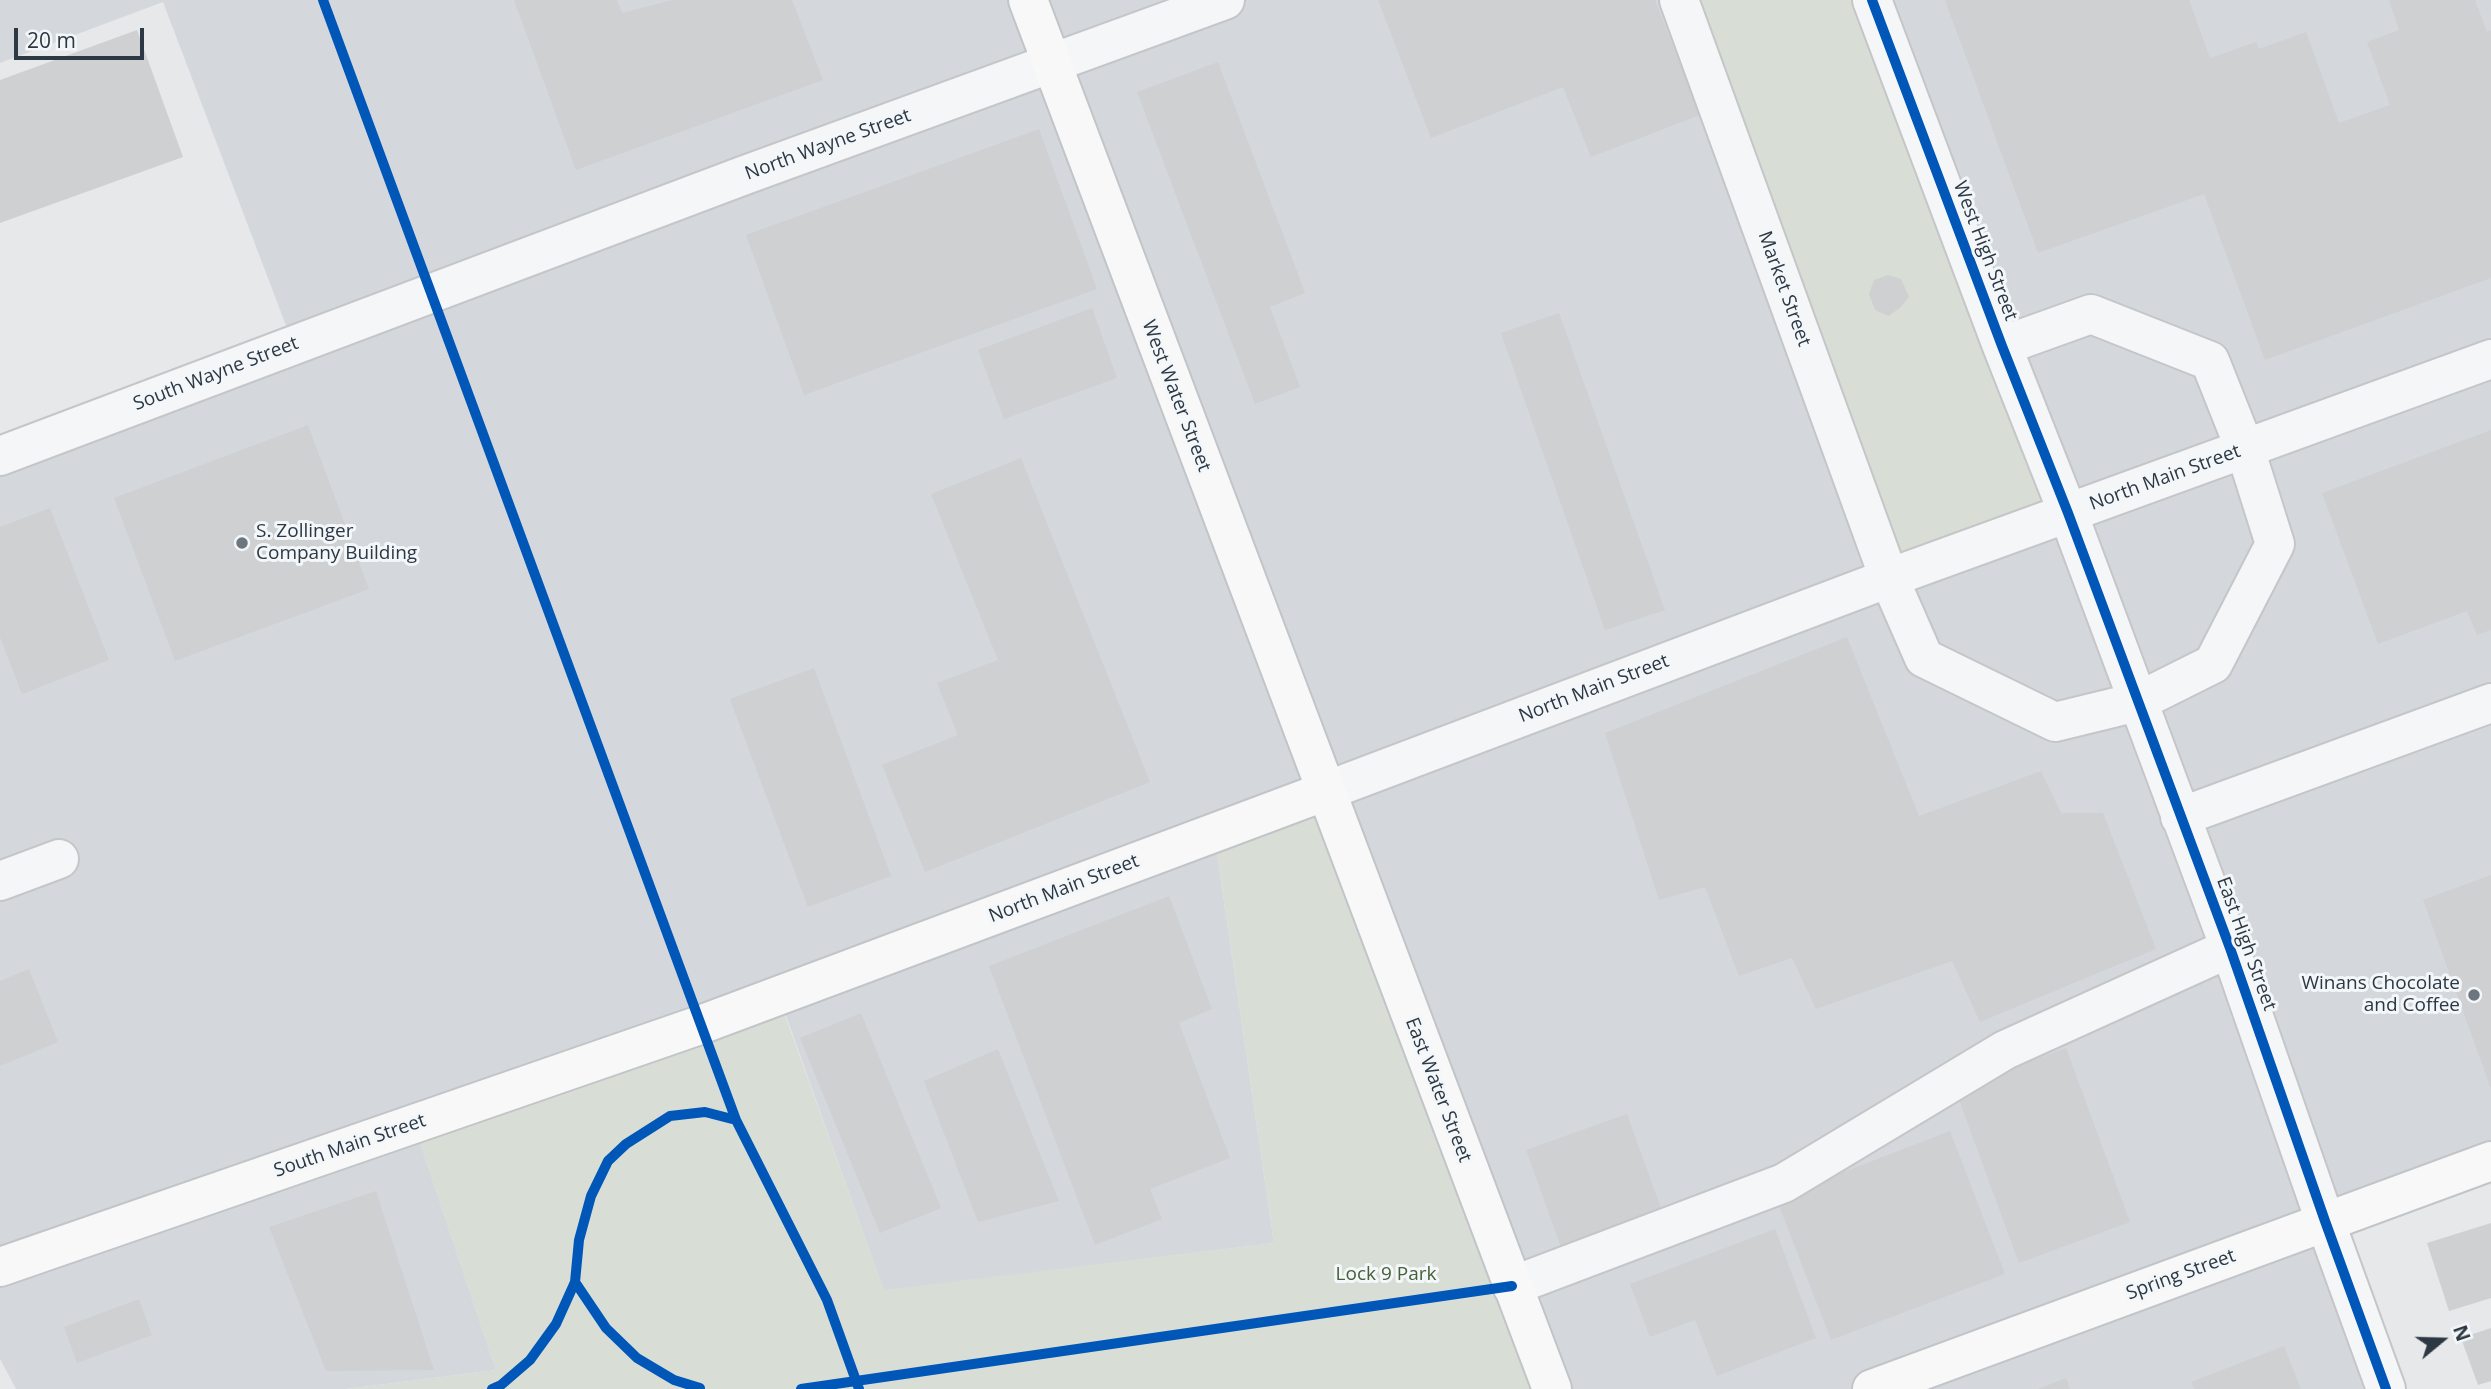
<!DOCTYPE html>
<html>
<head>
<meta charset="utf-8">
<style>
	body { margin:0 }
	#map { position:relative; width:2491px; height:1389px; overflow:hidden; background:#e6e8ea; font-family:"Open Sans",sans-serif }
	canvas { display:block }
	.north { position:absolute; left:2407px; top:1305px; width:70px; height:70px; -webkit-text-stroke:5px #f4f7f9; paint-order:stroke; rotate:71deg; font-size:19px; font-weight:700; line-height:28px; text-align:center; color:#2c3844 }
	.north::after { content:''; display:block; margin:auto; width:24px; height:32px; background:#2c3844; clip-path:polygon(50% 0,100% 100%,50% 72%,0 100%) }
	.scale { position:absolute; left:14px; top:28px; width:130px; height:32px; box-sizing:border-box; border:4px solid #2c3844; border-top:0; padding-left:9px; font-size:21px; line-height:24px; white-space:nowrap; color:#2c3844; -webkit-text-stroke:5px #f4f7f9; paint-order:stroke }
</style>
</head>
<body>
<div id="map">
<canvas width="2491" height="1389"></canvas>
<div class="north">N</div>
<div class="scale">20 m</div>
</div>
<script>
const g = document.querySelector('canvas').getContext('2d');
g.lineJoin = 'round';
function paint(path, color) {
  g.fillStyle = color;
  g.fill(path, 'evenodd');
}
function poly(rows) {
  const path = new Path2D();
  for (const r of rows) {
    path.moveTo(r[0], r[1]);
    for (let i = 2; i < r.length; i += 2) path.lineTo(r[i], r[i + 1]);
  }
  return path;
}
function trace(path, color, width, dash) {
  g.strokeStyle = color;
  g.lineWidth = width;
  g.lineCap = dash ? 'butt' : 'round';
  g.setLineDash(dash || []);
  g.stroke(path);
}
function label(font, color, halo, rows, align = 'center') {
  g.font = font + ' "Open Sans",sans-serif';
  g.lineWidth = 6;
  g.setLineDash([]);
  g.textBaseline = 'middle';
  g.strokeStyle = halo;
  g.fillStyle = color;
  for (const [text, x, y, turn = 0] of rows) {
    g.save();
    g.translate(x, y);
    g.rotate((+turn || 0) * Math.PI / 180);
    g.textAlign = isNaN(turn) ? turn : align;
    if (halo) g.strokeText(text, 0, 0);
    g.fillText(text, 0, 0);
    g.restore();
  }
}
const built = poly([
	[0,0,2491,0,2491,1161,2325,1222,2386,1389,1552,1389,1214,833,1274,1243,884,1291,779,996,414,1124,496,1370,346,1389,16,1389,0,1359,0,456,293,344,163,2,0,63]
]);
const green = poly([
	[1679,0,1872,0,2068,513,1889,578],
	[1326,791,1552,1389,346,1389,496,1370,414,1124,778,996,884,1290,1274,1243,1214,833]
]);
const building = poly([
	[514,0,617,0,622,13,672,0,792,0,823,80,576,170],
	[1378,0,1655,0,1700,115,1591,157,1563,87,1431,138],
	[1945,0,2189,0,2210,58,2256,42,2259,49,2306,32,2339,123,2390,105,2367,42,2399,30,2389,0,2475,0,2487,32,2491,30,2491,278,2265,360,2204,194,2038,253],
	[137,30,183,157,0,223,0,80],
	[1218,62,1305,293,1270,307,1300,387,1255,404,1137,92],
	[1039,129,1097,289,804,395,746,235],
	[1888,275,1901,279,1909,297,1900,308,1888,316,1875,310,1869,294,1874,280],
	[1092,308,1117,378,1004,419,978,350],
	[1559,313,1665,610,1605,630,1501,333],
	[308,425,369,589,175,661,114,498],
	[2491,430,2491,630,2477,635,2467,611,2378,644,2322,493],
	[1021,458,1150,782,925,872,882,765,958,735,937,683,998,660,931,494],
	[50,508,109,660,22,694,0,637,0,527],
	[1847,637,1919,816,2041,771,2061,813,2103,813,2156,949,1980,1022,1952,961,1816,1009,1792,958,1739,976,1705,887,1659,900,1605,733],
	[814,668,891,876,808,907,730,699],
	[2491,875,2491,1089,2423,900],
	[1169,896,1212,1009,1179,1023,1230,1158,1150,1189,1162,1219,1095,1245,989,966],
	[29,969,58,1042,0,1066,0,981],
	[861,1013,941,1208,880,1233,800,1038],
	[2066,1048,2130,1222,2019,1263,1955,1089],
	[998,1049,1059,1201,978,1222,924,1081],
	[1627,1114,1662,1211,1561,1247,1526,1150],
	[1950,1131,2005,1274,1831,1340,1776,1198],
	[376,1191,434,1370,326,1371,269,1227],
	[2491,1223,2491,1298,2449,1311,2427,1243],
	[1775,1229,1816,1338,1717,1376,1695,1320,1650,1337,1630,1284],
	[139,1299,152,1335,77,1363,64,1327],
	[2491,1328,2491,1381,2478,1385,2461,1338],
	[2284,1346,2301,1389,2194,1389,2191,1382],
	[2066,1378,2070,1389,2038,1389]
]);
const path = poly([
	[755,1158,827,1300]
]);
const minor = poly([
	[1679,0,1889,578,1924,658,2055,722,2137,702,2213,664,2275,544,2245,449,2210,361,2091,314,2002,346],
	[1872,0,2002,346,2068,513,2230,948,2325,1221,2386,1389],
	[0,456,745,175,1225,0],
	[1326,791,1889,578,2491,359],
	[2180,817,2491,703],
	[0,881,59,859],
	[1512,1286,1784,1183,2005,1050,2230,948]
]);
const major = poly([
	[1028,0,1552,1389],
	[0,1267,700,1025,1326,791],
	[1872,1389,2491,1161]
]);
const cycleway = poly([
	[323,0,736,1120,827,1300,859,1389],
	[1872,0,2002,346,2068,513,2230,948,2325,1221,2386,1389],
	[575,1282,606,1328,637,1358,674,1380,700,1388],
	[492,1389,501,1385,530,1360,556,1324,575,1282,579,1240,591,1196,608,1161,626,1144,670,1116,705,1112,736,1120],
	[801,1389,1512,1286]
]);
const markers = [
	[242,543,7,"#6d767e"],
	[2474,995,7,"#6d767e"]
];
const streetNames = [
	["North Wayne Street",828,145,-20],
	["West High Street",1985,251,69],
	["Market Street",1784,289,70],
	["South Wayne Street",216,374,-21],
	["West Water Street",1176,396,69],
	["North Main Street",2165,478,-20],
	["North Main Street",1594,689,-21],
	["North Main Street",1064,889,-21],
	["East High Street",2246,944,70],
	["East Water Street",1438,1090,69],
	["South Main Street",350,1146,-19],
	["Spring Street",2181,1275,-20]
];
const poiNames = [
	["S. Zollinger",256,532],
	["Company Building",256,554],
	["Winans Chocolate",2460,984,"right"],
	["and Coffee",2460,1006,"right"]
];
const parkNames = [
	["Lock 9 Park",1386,1275]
];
paint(built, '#d4d8dd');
paint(green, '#d8ded6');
paint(building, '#ced0d2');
trace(minor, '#c4c6c8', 42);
trace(major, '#c2c5c8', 42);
trace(path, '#c5c8ca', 4.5, [5, 5]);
trace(minor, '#f5f6f7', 38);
trace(major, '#f8f8f8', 38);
trace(cycleway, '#0057b8', 10);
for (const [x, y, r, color] of markers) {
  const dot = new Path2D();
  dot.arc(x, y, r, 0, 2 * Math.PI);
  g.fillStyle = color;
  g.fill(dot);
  trace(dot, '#f4f7f9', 2.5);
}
label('19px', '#2c3844', '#f4f7f9', streetNames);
label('19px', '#2c3844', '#f4f7f9', poiNames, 'left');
label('19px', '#466039', '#f4f7f9', parkNames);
</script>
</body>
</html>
